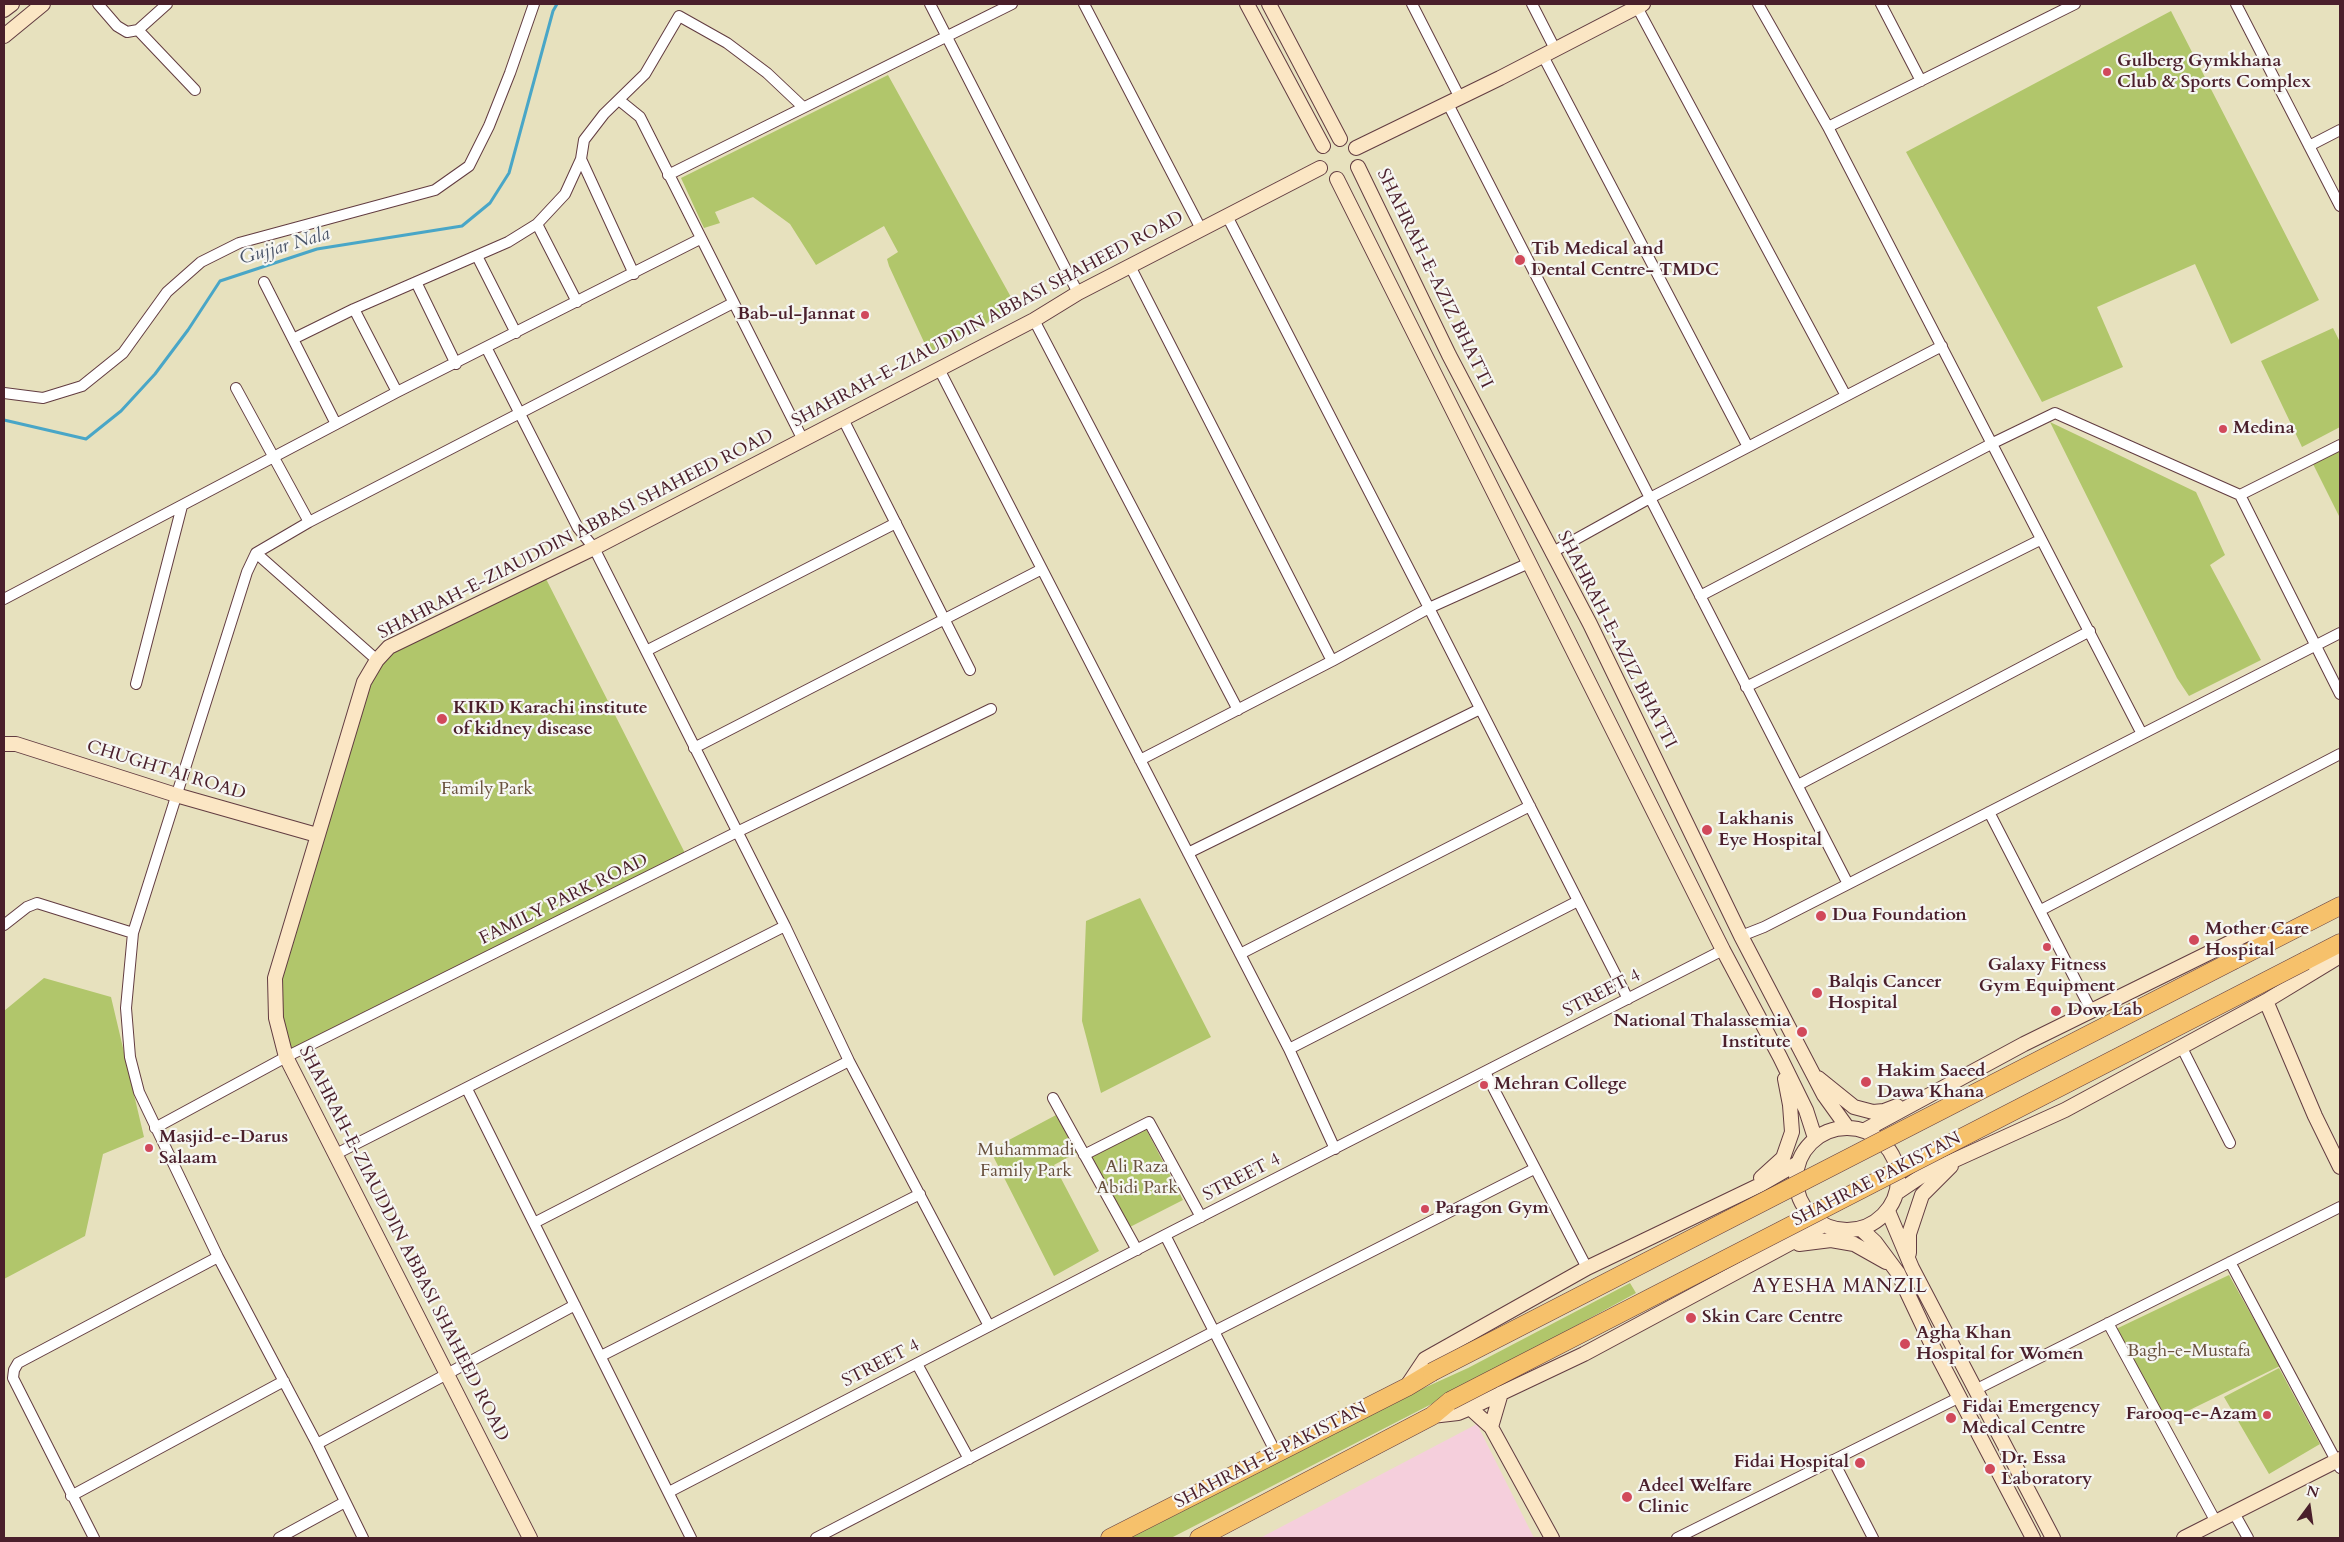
<!DOCTYPE html>
<html>
<head>
<meta charset="utf-8">
<style>
	body { margin:0 }
	#map { position:relative; width:2344px; height:1542px; overflow:hidden; background:#e7e1be; font-family:Cardo,serif }
	canvas { display:block }
	.frame { position:absolute; inset:0; border:5px solid #4a1f2b; pointer-events:none }
	.north { position:absolute; left:2284px; top:1482px; width:50px; height:50px; -webkit-text-stroke:4px #f6f6f2; paint-order:stroke; rotate:14deg; font-size:14px; font-weight:700; line-height:20px; text-align:center; color:#4a1f2b }
	.north::after { content:''; display:block; margin:auto; width:18px; height:22px; background:#4a1f2b; clip-path:polygon(50% 0,100% 100%,50% 72%,0 100%) }
</style>
</head>
<body>
<div id="map">
<canvas width="2344" height="1542"></canvas>
<div class="frame"></div>
<div class="north">N</div>
</div>
<script>
const g = document.querySelector('canvas').getContext('2d');
g.lineJoin = 'round';
function paint(path, color) {
  g.fillStyle = color;
  g.fill(path, 'evenodd');
}
function poly(rows) {
  const path = new Path2D();
  for (const r of rows) {
    if (r.length === 3) {
      path.moveTo(r[0] + r[2], r[1]);
      path.arc(r[0], r[1], r[2], 0, 2 * Math.PI);
      continue;
    }
    path.moveTo(r[0], r[1]);
    for (let i = 2; i < r.length; i += 2) path.lineTo(r[i], r[i + 1]);
  }
  return path;
}
function trace(path, color, width, dash) {
  g.strokeStyle = color;
  g.lineWidth = width;
  g.lineCap = dash ? 'butt' : 'round';
  g.setLineDash(dash || []);
  g.stroke(path);
}
function label(font, color, halo, rows, align = 'center') {
  g.font = font + ' Cardo,serif';
  g.lineWidth = 4.5;
  g.setLineDash([]);
  g.textBaseline = 'middle';
  g.strokeStyle = halo;
  g.fillStyle = color;
  for (const [text, x, y, turn = 0] of rows) {
    g.save();
    g.translate(x, y);
    g.rotate((+turn || 0) * Math.PI / 180);
    g.textAlign = isNaN(turn) ? turn : align;
    if (halo) g.strokeText(text, 0, 0);
    g.fillText(text, 0, 0);
    g.restore();
  }
}
const built = poly([
	[1477,1424,1534,1538,1260,1538]
]);
const green = poly([
	[2171,11,2319,300,2231,344,2195,264,2097,307,2123,367,2042,402,1906,152],
	[888,75,1017,308,929,353,889,266,887,259,898,252,884,226,816,265,790,224,753,197,715,212,720,223,704,228,681,178],
	[2333,328,2340,342,2340,427,2302,447,2261,361],
	[2050,422,2196,492,2225,555,2210,565,2261,660,2189,696,2177,678],
	[2340,446,2340,518,2311,460],
	[543,573,687,857,286,1057,275,978,377,660],
	[1140,898,1211,1037,1101,1093,1082,1021,1086,921],
	[44,978,111,997,144,1137,103,1154,85,1236,4,1279,4,1011],
	[1058,1114,1078,1152,1054,1165,1099,1251,1054,1276,990,1150],
	[1146,1129,1183,1200,1128,1228,1091,1157],
	[2229,1275,2280,1366,2167,1421,2116,1329],
	[1630,1283,1636,1293,1451,1394,1171,1538,1127,1538,1402,1398,1468,1368],
	[2279,1368,2320,1444,2269,1474,2224,1397]
]);
const stream = poly([
	[4,420,86,439,121,411,155,374,188,330,220,281,317,249,462,226,490,203,509,173,553,11,557,4]
]);
const street = poly([
	[98,4,117,26,127,32,138,30,167,4],
	[930,4,1078,293],
	[1084,4,1201,229],
	[1412,4,1460,98],
	[1532,4,1555,49],
	[1758,4,1828,127,2142,734],
	[1881,4,1921,81],
	[2236,4,2340,206],
	[1637,7,1846,396],
	[138,30,195,90],
	[1543,56,1748,447],
	[619,100,640,117,803,440],
	[1448,104,1848,884],
	[1828,127,2075,4],
	[2309,146,2340,130],
	[581,159,634,274],
	[668,175,1012,4],
	[1227,216,1429,608,1628,999],
	[537,224,577,302],
	[477,256,516,333],
	[1130,266,1332,661],
	[264,282,336,424],
	[416,282,456,364],
	[354,309,397,392],
	[1034,320,1238,710],
	[293,339,354,309,508,242,537,224,565,194,581,159,584,140,604,114,645,74,679,16,727,43,767,73,803,107],
	[487,349,578,528,594,548,785,926,849,1061,989,1326],
	[939,369,1289,1049,1335,1149],
	[236,388,309,522],
	[4,393,43,398,82,386,123,353,167,292,201,262,239,243,435,190,469,166,489,126,510,73,534,4],
	[843,419,970,670],
	[2240,495,2340,445],
	[256,553,377,660],
	[1551,553,1650,498,1942,346],
	[1700,596,1993,443,2055,413,2240,495,2340,694],
	[4,599,397,392,700,239],
	[646,651,896,523],
	[136,684,182,506],
	[1746,687,2040,540],
	[694,748,1042,569],
	[1140,760,1332,661,1429,608,1529,563],
	[1798,785,2090,631],
	[1989,812,2091,1010],
	[1188,853,1480,709],
	[2041,910,2340,754],
	[4,925,27,907,37,903,133,933],
	[1741,936,1764,927,2340,633],
	[1240,954,1530,806],
	[2181,1046,2230,1143],
	[1289,1049,1578,901],
	[1485,1072,1587,1268],
	[467,1089,691,1538],
	[1053,1098,1137,1250],
	[155,1128,286,1057,737,832,991,709],
	[336,1154,785,926],
	[1084,1155,1149,1122,1201,1217],
	[534,1223,849,1061],
	[1165,1235,1276,1453],
	[2230,1262,2340,1468],
	[2108,1323,2216,1522],
	[601,1356,920,1194],
	[917,1364,969,1459],
	[1975,1390,2340,1207],
	[317,1444,575,1305],
	[1833,1460,1873,1538],
	[669,1492,1165,1235,1723,950],
	[71,1496,284,1381],
	[2234,1513,2248,1538],
	[94,1538,13,1378,14,1370,18,1363,218,1257],
	[279,1538,345,1502],
	[363,1538,317,1444,218,1257,139,1092,130,1057,126,1008,133,933,247,572,256,553,309,522,733,303],
	[816,1538,1213,1332,1534,1169],
	[1677,1538,1960,1397]
]);
const secondary = poly([
	[1247,4,1323,146],
	[1269,4,1340,139],
	[4,10,12,4],
	[4,36,43,4],
	[1356,148,1500,78,1643,4],
	[1358,167,1449,355,1590,624,1741,936,1824,1095,1847,1127],
	[1337,179,1723,950,1780,1057,1806,1110,1815,1138],
	[4,744,16,744,176,795,317,835],
	[2266,1001,2315,1116,2340,1167],
	[1818,1078,1854,1107,1873,1112,1884,1111,1897,1106],
	[1847,1179,51],
	[1865,1130,2024,1044,2223,946,2247,934,2280,936],
	[1761,1178,1783,1158,1792,1132,1790,1105,1785,1079],
	[1898,1192,1926,1173,2065,1110,2266,1001,2340,956],
	[1888,1211,1912,1268,2053,1538],
	[1861,1229,1875,1242,1898,1273,1931,1343,2033,1538],
	[1799,1244,1831,1240,1854,1244,1886,1262],
	[1909,1253,1909,1234,1922,1195,1951,1166],
	[1407,1386,1425,1359,1587,1268,1760,1185,1798,1163],
	[1470,1408,1491,1427,1552,1538],
	[1432,1416,1458,1413,1470,1408,1584,1354,1824,1225],
	[1491,1427,1501,1393],
	[530,1538,286,1057,276,1018,275,978,364,682,377,660,389,647,594,548,1034,320,1078,293,1320,168],
	[2184,1538,2340,1459]
]);
const highway = poly([
	[2234,960,2340,906],
	[2305,961,2340,943],
	[1110,1538,1407,1387,1432,1372],
	[1199,1538,1432,1416,1450,1401]
]);
const highwayBridge = poly([
	[1432,1372,2234,960],
	[1450,1401,2305,961]
]);
const markers = [
	[2107,72,5,"#d1495b"],
	[1520,260,6,"#d1495b"],
	[865,315,5,"#d1495b"],
	[2223,429,5,"#d1495b"],
	[442,719,6,"#d1495b"],
	[1707,830,6,"#d1495b"],
	[1821,916,6,"#d1495b"],
	[2194,940,6,"#d1495b"],
	[2047,947,5,"#d1495b"],
	[1817,993,6,"#d1495b"],
	[2056,1011,6,"#d1495b"],
	[1802,1032,6,"#d1495b"],
	[1866,1082,6,"#d1495b"],
	[1484,1085,5,"#d1495b"],
	[149,1148,5,"#d1495b"],
	[1425,1209,5,"#d1495b"],
	[1691,1318,6,"#d1495b"],
	[1905,1344,6,"#d1495b"],
	[2267,1415,5,"#d1495b"],
	[1951,1418,6,"#d1495b"],
	[1860,1463,6,"#d1495b"],
	[1990,1469,6,"#d1495b"],
	[1627,1497,6,"#d1495b"]
];
const poiNames = [
	["Gulberg Gymkhana",2117,62],
	["Club & Sports Complex",2117,83],
	["Tib Medical and",1531,250],
	["Dental Centre- TMDC",1531,271],
	["Bab-ul-Jannat",855,315,"right"],
	["Medina",2233,429],
	["KIKD Karachi institute",453,709],
	["of kidney disease",453,730],
	["Lakhanis",1718,820],
	["Eye Hospital",1718,841],
	["Dua Foundation",1832,916],
	["Mother Care",2205,930],
	["Hospital",2205,951],
	["Galaxy Fitness",2047,966,"center"],
	["Gym Equipment",2047,987,"center"],
	["Balqis Cancer",1828,983],
	["Hospital",1828,1004],
	["Dow Lab",2067,1011],
	["National Thalassemia",1791,1022,"right"],
	["Institute",1791,1043,"right"],
	["Hakim Saeed",1877,1072],
	["Dawa Khana",1877,1093],
	["Mehran College",1494,1085],
	["Masjid-e-Darus",159,1138],
	["Salaam",159,1159],
	["Paragon Gym",1435,1209],
	["Skin Care Centre",1702,1318],
	["Agha Khan",1916,1334],
	["Hospital for Women",1916,1355],
	["Fidai Emergency",1962,1408],
	["Medical Centre",1962,1429],
	["Farooq-e-Azam",2257,1415,"right"],
	["Dr. Essa",2001,1459],
	["Laboratory",2001,1480],
	["Fidai Hospital",1849,1463,"right"],
	["Adeel Welfare",1638,1487],
	["Clinic",1638,1508]
];
const streetNames = [
	["SHAHRAH-E-AZIZ BHATTI",1434,279,64],
	["SHAHRAH-E-ZIAUDDIN ABBASI SHAHEED ROAD",988,320,-28],
	["SHAHRAH-E-ZIAUDDIN ABBASI SHAHEED ROAD",576,535,-27],
	["SHAHRAH-E-AZIZ BHATTI",1616,640,63],
	["CHUGHTAI ROAD",166,771,17],
	["FAMILY PARK ROAD",564,900,-26],
	["STREET 4",1602,994,-27],
	["STREET 4",1242,1178,-27],
	["SHAHRAE PAKISTAN",1877,1180,-27],
	["SHAHRAH-E-ZIAUDDIN ABBASI SHAHEED ROAD",403,1244,63],
	["STREET 4",881,1364,-27],
	["SHAHRAH-E-PAKISTAN",1271,1456,-27]
];
const parkNames = [
	["Family Park",487,790],
	["Muhammadi",1026,1151],
	["Family Park",1026,1172],
	["Ali Raza",1137,1168],
	["Abidi Park",1137,1189],
	["Bagh-e-Mustafa",2189,1352]
];
const waterNames = [
	["Gujjar Nala",285,247,-16]
];
const neighbourhoodNames = [
	["AYESHA MANZIL",1840,1288]
];
paint(built, '#f5cfdc');
paint(green, '#b1c66b');
trace(stream, '#49a6c7', 3);
trace(street, '#623c41', 12);
trace(secondary, '#623c41', 16);
trace(highway, '#623c41', 19);
trace(street, '#fff', 10);
trace(secondary, '#fbe6c4', 14);
trace(highway, '#f6c16b', 18);
trace(highwayBridge, '#623c41', 19, []);
trace(highwayBridge, '#f6c16b', 18);
for (const [x, y, r, color] of markers) {
  const dot = new Path2D();
  dot.arc(x, y, r, 0, 2 * Math.PI);
  g.fillStyle = color;
  g.fill(dot);
  trace(dot, '#f6f6f2', 2);
}
label('bold 18px', '#4a1f2b', '#f6f6f2', poiNames, 'left');
label('18px', '#4a1f2b', '#f6f6f2', streetNames);
label('18px', '#69513e', '#f6f6f2', parkNames);
label('italic 19px', '#4a5569', '#f6f6f2', waterNames);
g.letterSpacing = '1px';
label('19px', '#4a1f2b', '#f6f6f2', neighbourhoodNames);
g.letterSpacing = '0px';
</script>
</body>
</html>
